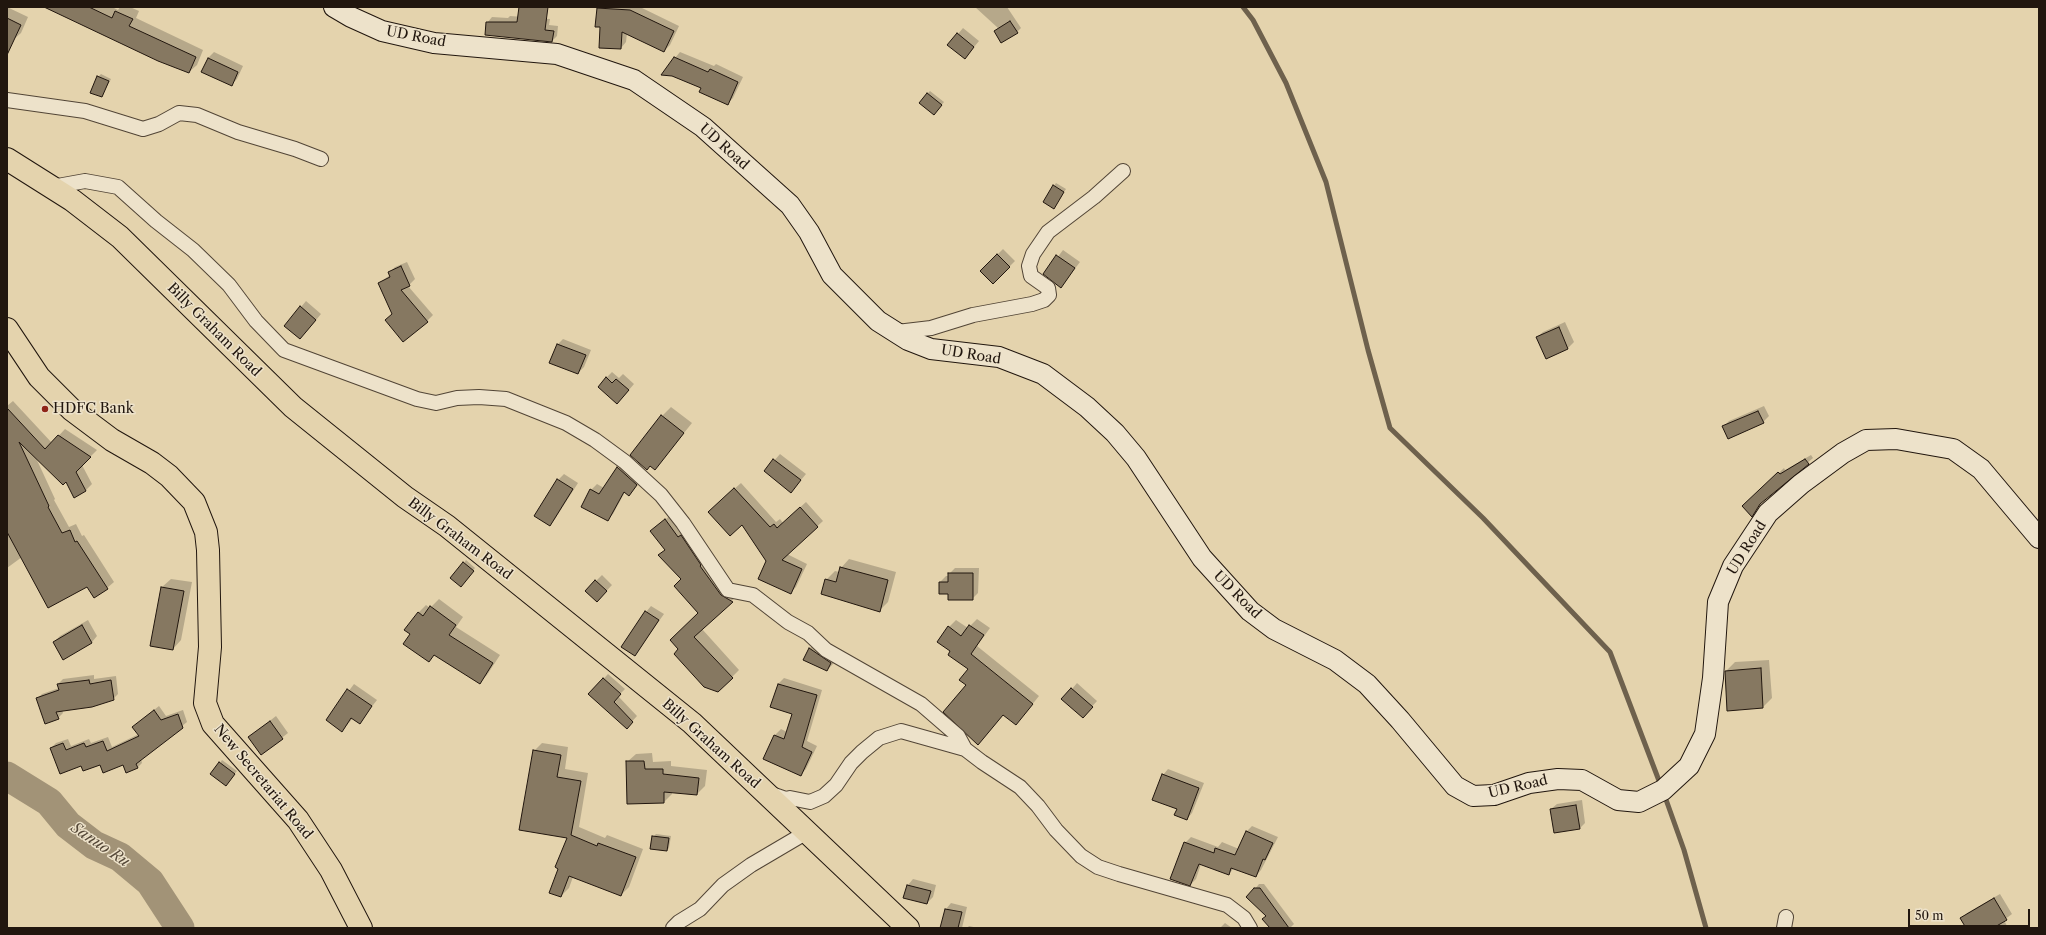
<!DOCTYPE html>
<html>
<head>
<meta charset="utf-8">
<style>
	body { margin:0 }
	#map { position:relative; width:2046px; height:935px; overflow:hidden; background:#e4d3ad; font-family:"Libre Caslon Text",serif }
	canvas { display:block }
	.frame { position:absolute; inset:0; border:8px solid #21160e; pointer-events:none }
	.scale { position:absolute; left:1908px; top:909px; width:122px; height:18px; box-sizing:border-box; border:2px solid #21160e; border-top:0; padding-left:5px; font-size:12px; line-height:14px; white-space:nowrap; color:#21160e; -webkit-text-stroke:3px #ede2ca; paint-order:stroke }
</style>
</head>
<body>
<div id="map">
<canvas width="2046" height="935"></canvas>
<div class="frame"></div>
<div class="scale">50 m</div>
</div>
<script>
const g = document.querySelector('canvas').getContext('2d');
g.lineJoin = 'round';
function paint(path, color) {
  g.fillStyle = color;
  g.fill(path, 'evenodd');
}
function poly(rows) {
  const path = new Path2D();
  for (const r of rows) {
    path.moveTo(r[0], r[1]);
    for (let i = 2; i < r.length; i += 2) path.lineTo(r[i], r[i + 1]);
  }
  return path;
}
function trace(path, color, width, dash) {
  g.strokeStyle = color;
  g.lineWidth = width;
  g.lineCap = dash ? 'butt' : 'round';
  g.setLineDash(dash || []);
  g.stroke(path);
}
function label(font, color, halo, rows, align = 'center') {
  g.font = font + ' "Libre Caslon Text",serif';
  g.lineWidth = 3;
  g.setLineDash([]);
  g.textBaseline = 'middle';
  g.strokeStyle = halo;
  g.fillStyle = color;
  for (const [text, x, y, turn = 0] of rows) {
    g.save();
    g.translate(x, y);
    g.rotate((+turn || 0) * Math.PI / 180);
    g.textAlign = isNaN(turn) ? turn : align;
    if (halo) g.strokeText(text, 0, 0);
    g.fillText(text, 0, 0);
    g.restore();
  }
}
const shadow = poly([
	[7,7,28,17,21,33,13,40,7,37],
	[45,7,112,7,118,10,120,7,130,7,139,11,136,18,203,50,197,65,189,72],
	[599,7,640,7,679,26,670,45,664,51,627,33,626,42,621,48,601,26,598,9],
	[975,7,1007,7,1021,28,1017,32,995,31,998,28],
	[510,16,550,19,549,25,558,26,557,36,552,41,487,23,492,17,508,18],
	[963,28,979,41,965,58,958,34],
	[214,52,243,66,237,79,231,85,202,71,208,58],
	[680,52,714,66,716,64,743,77,733,98,727,104,702,87,675,58],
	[101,74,111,79,102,96,98,77],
	[930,91,944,102,937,111,927,94],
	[1056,183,1066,189,1054,207,1054,186],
	[1003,249,1015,261,993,283,981,271],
	[1063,250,1080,262,1061,287,1045,274],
	[407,262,415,279,408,286,433,315,427,321,393,313,379,283,390,275,389,273,395,267],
	[306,301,321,314,306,332,301,307],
	[1565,322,1574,342,1568,348,1546,358,1537,337,1543,332],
	[563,339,591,350,584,367,578,373,551,362,558,344],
	[612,372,619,378,623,374,634,384,623,397,606,378],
	[13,401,52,443,65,429,97,450,82,465,92,484,86,490,66,481,36,458,55,499,54,500,69,527,76,524,82,536,84,535,114,582,107,588,87,585,22,557,7,568,7,406],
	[1764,406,1769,416,1763,422,1724,426,1729,421],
	[671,407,692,423,655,469,662,416],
	[780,454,806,474,791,492,765,471],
	[1811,455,1813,458,1764,500,1752,515,1743,507,1784,468,1785,470],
	[623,462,642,479,629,495,625,492,613,514,607,520,591,490,597,484,604,488],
	[564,474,578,483,555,519,550,525,558,480],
	[741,483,776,522,780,519,783,523,806,502,823,521,787,554,807,564,796,587,791,592,742,523,715,506],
	[673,513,739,594,702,629,739,670,732,677,675,654,699,613,666,549,652,531],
	[849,559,896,572,888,602,879,611,826,580,835,571,839,572,841,568],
	[466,560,475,568,463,583,464,563],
	[955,568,979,568,978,593,972,599,949,593,940,582,946,576,949,576,949,574],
	[602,575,612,585,597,601,586,591],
	[171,579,192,582,181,640,173,649,162,587],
	[439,599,463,617,456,627,500,655,487,675,479,683,435,654,429,661,411,634,419,612,426,605,430,608],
	[651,606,664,614,635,655,646,612],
	[977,619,990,628,977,646,1039,696,1023,716,1004,714,978,743,967,685,970,669,952,651,949,627,956,620,968,628],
	[88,620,97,636,92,642,64,658,54,642,60,636],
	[815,643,836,657,833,664,827,670,805,660,810,648],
	[1769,660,1772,698,1763,707,1726,671,1735,662],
	[608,674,625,689,618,696,637,716,627,727,590,694],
	[94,675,94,679,116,676,118,694,113,699,62,710,63,713,58,718,37,699,42,694,59,688,58,684,63,679],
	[784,678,822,690,807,741,817,746,806,769,800,775,765,759,775,735,781,729,787,732,793,713,778,684],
	[1077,683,1097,701,1088,711,1072,689],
	[354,684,377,700,359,723,353,718,342,731,327,720],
	[159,706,166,716,183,710,187,722,141,759,142,763,137,768,123,764,81,765,51,748,56,743,68,739,71,746,89,739,91,743,108,737,112,747,139,734,139,722],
	[276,716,288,733,261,754,249,737],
	[542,743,568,747,565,769,588,773,579,827,605,838,607,835,643,849,629,887,621,895,573,877,569,888,561,896,569,837,534,751],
	[652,753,653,762,671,761,671,766,707,770,705,786,697,794,672,792,672,794,664,802,627,762,636,754],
	[222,760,237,771,228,782,220,763],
	[1168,769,1204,783,1192,813,1187,819,1178,808,1163,775],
	[1582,800,1585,823,1580,828,1551,809,1557,804],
	[1252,826,1278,837,1261,870,1256,876,1234,868,1229,874,1201,864,1196,879,1190,885,1185,843,1191,837,1218,847,1222,842,1239,849,1246,832],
	[656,834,671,836,669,848,667,850,653,837],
	[913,879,936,885,933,897,927,903,904,897,908,885],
	[1259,884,1264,884,1294,924,1290,928,1271,928,1255,889],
	[2000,894,2012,914,2004,920,2008,928,1967,928,1962,919,1967,913],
	[951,903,967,907,962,928,941,928,946,909],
	[1225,923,1232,928,1220,928],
	[969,926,978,928,967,928]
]);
const stream = poly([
	[1243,7,1253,20,1286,83,1326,182,1368,350,1390,428,1483,518,1610,652,1661,786],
	[1664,794,1684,850,1706,928]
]);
const river = poly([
	[7,776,49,802,68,825,94,845,120,857,150,882,180,928]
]);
const building = poly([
	[44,7,89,7,112,18,115,11,133,19,129,26,196,57,189,73,158,61,44,7],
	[519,7,548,7,545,30,554,31,552,42,485,35,486,22,517,22,519,7],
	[597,8,630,10,674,31,664,52,622,32,621,49,599,48,600,27,595,27,597,8],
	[7,18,21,25,7,55,7,18],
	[1010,21,1018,33,1001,43,994,31,1010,21],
	[957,33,974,47,965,59,947,45,957,33],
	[674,57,708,72,710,69,738,82,728,105,699,92,701,88,672,76,661,75,674,57],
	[208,58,238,72,232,86,201,72,208,58],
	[97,76,109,81,102,97,90,93,97,76],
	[927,93,942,105,934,115,919,103,927,93],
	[1053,185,1064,192,1054,209,1043,202,1053,185],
	[997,254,1010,267,993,284,980,271,997,254],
	[1056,255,1075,268,1061,288,1043,274,1056,255],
	[401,266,410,286,401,290,428,322,403,342,385,320,392,314,378,283,390,277,388,272,401,266],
	[300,306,316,320,300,339,284,326,300,306],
	[1559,327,1568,349,1546,359,1536,337,1559,327],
	[557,344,586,355,578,374,549,363,557,344],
	[606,377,612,383,616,379,629,390,617,404,598,387,606,377],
	[7,408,45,449,58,435,91,457,76,472,86,491,74,498,66,482,63,485,19,442,49,506,48,507,62,533,70,530,75,542,77,541,108,589,94,598,87,587,48,608,7,532,7,408],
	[1758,411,1764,423,1728,439,1722,426,1758,411],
	[661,415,684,433,655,470,650,466,647,470,630,455,661,415],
	[773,459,801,480,791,493,764,471,773,459],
	[1805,459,1809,464,1760,504,1752,517,1742,506,1778,472,1780,474,1805,459],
	[617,467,637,485,629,496,624,492,608,521,581,507,590,489,599,494,617,467],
	[557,479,573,489,550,526,534,516,557,479],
	[734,488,770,527,774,524,777,528,800,507,818,527,782,560,802,569,791,594,758,579,766,561,742,525,730,536,708,512,734,488],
	[665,519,678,537,681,535,701,565,700,566,721,595,733,602,694,637,733,678,718,692,704,687,674,654,678,649,670,640,698,613,674,586,681,579,658,555,665,550,650,531,665,519],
	[463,562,474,571,461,587,450,578,463,562],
	[840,567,888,580,880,612,821,594,825,579,836,582,840,567],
	[948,573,973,573,973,600,948,600,948,594,939,594,939,582,948,582,948,573],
	[595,580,607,591,597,602,585,591,595,580],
	[161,587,184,591,173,650,150,646,161,587],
	[430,606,456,625,449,635,493,663,480,684,434,655,429,662,403,644,410,634,404,630,418,612,423,616,430,606],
	[645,611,659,620,635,656,621,647,645,611],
	[82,625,92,643,63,660,53,642,82,625],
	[969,625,984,635,971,654,1033,704,1016,725,1003,715,978,745,943,712,966,685,959,680,968,669,948,655,950,651,937,642,948,626,961,636,969,625],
	[809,648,831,663,827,671,803,660,809,648],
	[1761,668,1763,708,1727,711,1725,671,1761,668],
	[603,678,621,694,614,702,633,722,627,729,588,694,603,678],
	[89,680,90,684,111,680,114,700,92,707,56,712,59,719,45,724,36,698,59,690,57,684,89,680],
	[778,684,817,695,802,747,812,752,801,776,763,759,774,735,784,739,792,714,770,707,778,684],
	[1071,688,1093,707,1083,718,1061,699,1071,688],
	[347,689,372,706,360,724,351,718,342,732,326,720,347,689],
	[154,710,161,720,178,714,183,728,136,764,138,768,126,773,123,765,103,773,100,765,83,771,81,766,60,774,50,748,63,743,66,750,84,743,86,747,103,741,107,751,139,736,132,727,154,710],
	[270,721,283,739,261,755,248,737,270,721],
	[533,750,561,755,557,777,581,781,571,835,597,846,598,843,636,857,621,896,569,876,561,897,549,893,558,869,555,867,567,838,519,830,533,750],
	[626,761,644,761,645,769,663,769,663,774,699,778,697,795,664,792,664,803,627,804,626,761],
	[219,762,235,774,226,786,210,774,219,762],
	[1162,774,1199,788,1187,820,1174,815,1177,809,1152,800,1162,774],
	[1576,805,1580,829,1554,833,1550,809,1576,805],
	[1246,831,1273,843,1265,860,1263,859,1256,877,1231,868,1229,875,1199,864,1190,886,1170,879,1184,842,1214,853,1215,848,1235,855,1246,831],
	[652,836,669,838,667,851,650,849,652,836],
	[907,885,931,891,927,904,903,898,907,885],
	[1254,888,1260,888,1289,928,1270,928,1262,919,1266,916,1246,897,1254,888],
	[1994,898,2007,920,1993,928,1966,928,1960,918,1994,898],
	[945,909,962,912,958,928,940,928,945,909]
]);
const street = poly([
	[7,100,85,111,143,129,159,124,179,113,197,115,238,132,295,149,321,159],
	[52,187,85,181,118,187,156,221,193,250,229,285,256,321,284,350,417,399,436,403,457,398,479,397,506,399,566,423,595,440,625,462,661,495,683,523,728,590,753,595,788,622,808,633,826,650,921,704,958,736,965,749,982,762,1020,787,1038,806,1056,830,1081,856,1098,867,1119,874,1227,905,1244,918,1250,928],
	[897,332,931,328,973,315,1032,304,1044,300,1049,295,1048,288,1031,276,1029,266,1033,254,1048,232,1094,197,1123,171],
	[769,793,786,799,790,798,810,802,824,796,836,785,851,763,862,752,879,738,901,731,965,749],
	[673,928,679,922,700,909,723,885,751,865,807,832],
	[1784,928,1786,917]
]);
const secondary = poly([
	[334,7,351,17,382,31,434,43,557,54,634,80,703,127,790,205,809,232,832,275,878,321,908,340,931,349,999,357,1043,374,1087,407,1115,433,1136,458,1202,558,1250,611,1274,629,1335,660,1367,684,1400,720,1455,786,1473,796,1494,795,1529,783,1558,779,1582,780,1618,800,1639,802,1663,790,1689,766,1705,734,1713,678,1718,602,1733,566,1768,513,1801,484,1843,453,1866,440,1896,439,1953,449,1981,469,2039,538]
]);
const primary = poly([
	[7,159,72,200,120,237,293,407,405,497,447,526,692,723,908,928],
	[7,329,39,377,72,410,112,440,152,463,169,476,194,502,206,532,208,550,210,647,205,703,213,724,298,820,331,870,361,928]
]);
const markers = [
	[45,409,4,"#8f2418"]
];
const streetNames = [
	["UD Road",416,37,11],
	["UD Road",724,147,42],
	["Billy Graham Road",214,330,45],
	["UD Road",971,355,9],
	["Billy Graham Road",460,539,37],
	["UD Road",1747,548,-58],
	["UD Road",1237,595,45],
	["Billy Graham Road",711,744,42],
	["New Secretariat Road",263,782,50],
	["UD Road",1518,787,-13]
];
const poiNames = [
	["HDFC Bank",53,409]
];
const waterNames = [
	["Sanuo Ru",100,845,34]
];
paint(shadow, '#0003');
trace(stream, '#6e614d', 5);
trace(river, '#a29377', 29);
paint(building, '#867861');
trace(building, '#21160e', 1);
trace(street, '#524536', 16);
trace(secondary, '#21160e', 22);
trace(primary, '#21160e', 24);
trace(street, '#ede2ca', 14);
trace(secondary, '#ede2ca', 20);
trace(primary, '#e4d3ad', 22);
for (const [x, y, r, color] of markers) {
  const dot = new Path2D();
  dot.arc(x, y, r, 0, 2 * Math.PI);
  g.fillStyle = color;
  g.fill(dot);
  trace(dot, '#ede2ca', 1.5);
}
label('14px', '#21160e', '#ede2ca', streetNames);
label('14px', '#21160e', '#ede2ca', poiNames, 'left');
label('italic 15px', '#554838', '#ede2ca', waterNames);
</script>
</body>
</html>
